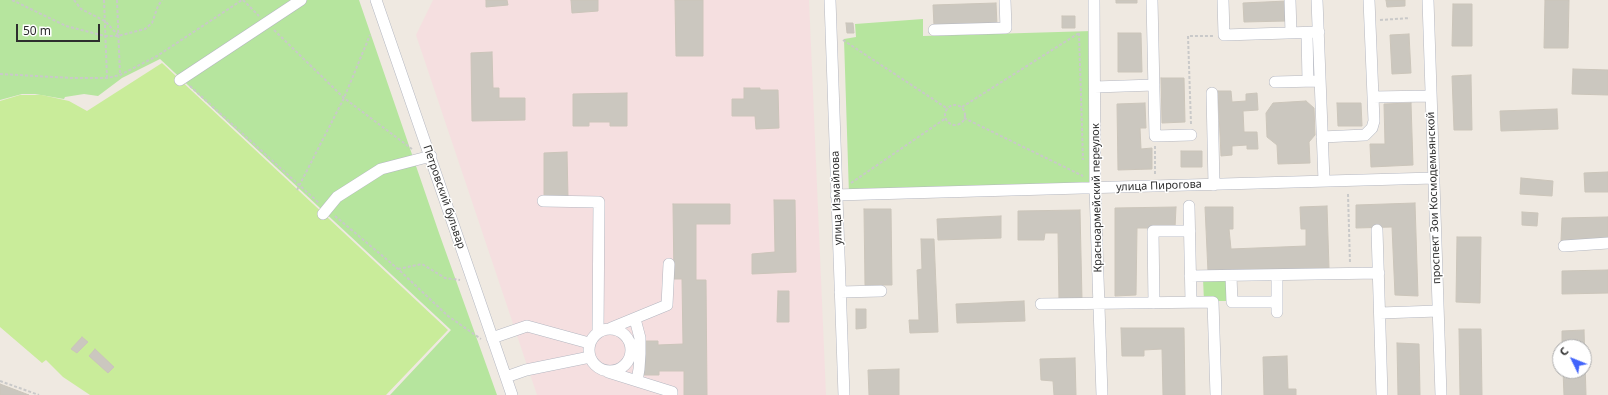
<!DOCTYPE html>
<html>
<head>
<meta charset="utf-8">
<style>
	body { margin:0 }
	#map { position:relative; width:1608px; height:395px; overflow:hidden; background:#efe9e1; font-family:"Noto Sans",sans-serif }
	canvas { display:block }
	.north { position:absolute; left:1552px; top:339px; width:40px; height:40px; box-sizing:border-box; background:#fff; border:1px solid #ababab; border-radius:50%; rotate:313deg; font-size:11px; font-weight:700; line-height:16px; text-align:center; color:#2e2e2e }
	.north::after { content:''; display:block; margin:auto; width:14px; height:18px; background:#4264fb; clip-path:polygon(50% 0,100% 100%,50% 72%,0 100%) }
	.scale { position:absolute; left:16px; top:24px; width:84px; height:18px; box-sizing:border-box; border:2px solid #2e2e2e; border-top:0; padding-left:5px; font-size:12px; line-height:14px; white-space:nowrap; color:#2e2e2e; -webkit-text-stroke:3px #fff; paint-order:stroke }
</style>
</head>
<body>
<div id="map">
<canvas width="1608" height="395"></canvas>
<div class="north">С</div>
<div class="scale">50 m</div>
</div>
<script>
const g = document.querySelector('canvas').getContext('2d');
g.lineJoin = 'round';
function paint(path, color) {
  g.fillStyle = color;
  g.fill(path, 'evenodd');
}
function poly(rows) {
  const path = new Path2D();
  for (const r of rows) {
    if (r.length === 3) {
      path.moveTo(r[0] + r[2], r[1]);
      path.arc(r[0], r[1], r[2], 0, 2 * Math.PI);
      continue;
    }
    path.moveTo(r[0], r[1]);
    for (let i = 2; i < r.length; i += 2) path.lineTo(r[i], r[i + 1]);
  }
  return path;
}
function trace(path, color, width, dash) {
  g.strokeStyle = color;
  g.lineWidth = width;
  g.lineCap = dash ? 'butt' : 'round';
  g.setLineDash(dash || []);
  g.stroke(path);
}
function label(font, color, halo, rows, align = 'center') {
  g.font = font + ' "Noto Sans",sans-serif';
  g.lineWidth = 3;
  g.setLineDash([]);
  g.textBaseline = 'middle';
  g.strokeStyle = halo;
  g.fillStyle = color;
  for (const [text, x, y, turn = 0] of rows) {
    g.save();
    g.translate(x, y);
    g.rotate((+turn || 0) * Math.PI / 180);
    g.textAlign = isNaN(turn) ? turn : align;
    if (halo) g.strokeText(text, 0, 0);
    g.fillText(text, 0, 0);
    g.restore();
  }
}
const medical = poly([
	[433,0,809,0,826,395,537,395,416,35]
]);
const green = poly([
	[0,0,359,0,439,233,497,395,390,395,451,330,160,59,122,78,98,96,84,94,65,97,64,99,35,94,22,94,0,100],
	[923,19,923,36,1092,31,1095,187,849,195,844,39,856,37,855,24],
	[1203,279,1229,279,1229,301,1204,301]
]);
const pitch = poly([
	[162,63,448,330,386,395,90,395,63,377,46,360,42,363,0,327,0,101,20,95,42,95,69,101,87,111]
]);
const building = poly([
	[486,0,507,0,508,5,486,7,486,0],
	[571,0,598,0,598,11,572,13,571,0],
	[675,0,703,0,703,56,676,56,675,0],
	[1116,0,1137,0,1137,3,1116,3,1116,0],
	[1386,0,1405,0,1405,6,1387,7,1386,0],
	[1545,0,1569,0,1568,48,1544,48,1545,0],
	[1287,1,1287,21,1244,22,1243,3,1287,1],
	[996,3,997,25,934,26,933,5,996,3],
	[1453,4,1472,4,1472,46,1452,46,1453,4],
	[1062,16,1075,16,1075,28,1062,28,1062,16],
	[846,23,853,23,854,33,847,33,846,23],
	[1118,33,1141,33,1142,72,1118,72,1118,33],
	[1409,34,1411,73,1392,74,1390,35,1409,34],
	[492,52,493,88,499,88,499,98,525,98,525,120,472,121,471,53,492,52],
	[1573,69,1608,70,1608,95,1572,94,1573,69],
	[1471,75,1472,130,1454,130,1452,76,1471,75],
	[1161,78,1184,78,1185,122,1162,123,1161,78],
	[744,88,760,88,760,90,778,90,779,128,756,129,755,116,732,116,732,99,744,99,744,88],
	[1218,91,1231,91,1232,102,1246,101,1246,94,1257,93,1258,110,1243,111,1244,132,1257,132,1258,149,1247,149,1247,145,1232,146,1232,155,1221,156,1218,91],
	[627,93,627,126,610,126,610,122,589,122,589,126,573,126,573,94,627,93],
	[1306,101,1314,108,1315,135,1309,142,1310,163,1278,164,1277,145,1267,137,1266,113,1273,103,1306,101],
	[1145,103,1146,128,1140,128,1141,149,1152,148,1152,169,1118,170,1117,104,1145,103],
	[1337,103,1361,103,1362,126,1338,126,1337,103],
	[1411,103,1413,165,1371,167,1370,144,1385,144,1384,104,1411,103],
	[1557,109,1558,129,1501,131,1500,111,1557,109],
	[1181,151,1202,151,1202,167,1181,167,1181,151],
	[567,152,568,198,544,199,544,153,567,152],
	[1608,172,1608,192,1585,192,1584,173,1608,172],
	[1521,178,1553,181,1552,196,1520,194,1521,178],
	[774,200,795,200,796,272,752,274,752,254,775,252,774,200],
	[1415,203,1418,296,1395,295,1392,227,1356,228,1356,205,1415,203],
	[673,204,730,204,730,224,696,224,696,280,706,280,707,395,684,395,684,371,659,371,659,375,642,375,642,341,658,341,658,345,683,344,682,279,674,279,673,204],
	[1327,206,1329,268,1208,272,1205,207,1233,207,1233,229,1229,229,1231,249,1306,246,1306,229,1301,229,1300,207,1327,206],
	[1176,207,1175,228,1137,228,1136,295,1115,296,1115,208,1176,207],
	[864,209,891,209,892,285,865,285,864,209],
	[1080,210,1082,300,1059,301,1058,233,1045,233,1044,240,1018,240,1018,211,1080,210],
	[1522,212,1538,213,1537,226,1522,225,1522,212],
	[1001,216,1001,238,938,240,937,219,1001,216],
	[1608,217,1608,240,1561,241,1562,218,1608,217],
	[1457,237,1481,237,1480,303,1456,302,1457,237],
	[921,239,934,239,938,332,910,333,909,320,919,320,917,270,922,269,921,239],
	[1608,270,1608,293,1562,294,1562,271,1608,270],
	[778,291,789,291,789,322,777,322,778,291],
	[1024,301,1025,321,957,323,956,304,1024,301],
	[856,309,866,309,866,328,856,329,856,309],
	[1121,328,1184,328,1185,395,1163,395,1162,349,1144,350,1144,356,1122,356,1121,328],
	[1459,329,1481,329,1482,395,1460,395,1459,329],
	[1584,330,1586,395,1564,395,1563,371,1584,371,1584,347,1562,347,1562,331,1584,330],
	[82,337,88,342,77,353,71,349,82,337],
	[1397,343,1419,344,1420,395,1398,395,1397,343],
	[95,349,114,367,108,373,89,356,95,349],
	[1287,356,1288,389,1296,389,1296,395,1264,395,1263,357,1287,356],
	[1075,358,1076,395,1054,395,1053,381,1041,380,1040,359,1075,358],
	[899,369,899,395,869,395,868,370,899,369],
	[0,384,29,395,0,395,0,384]
]);
const path = poly([
	[12,0,66,26,105,36,118,36,145,29,152,23,158,6,162,0],
	[74,0,81,9,105,21,118,35],
	[104,0,107,78],
	[117,0,120,75],
	[243,0,259,16],
	[1380,20,1410,18],
	[274,30,344,98,412,149],
	[1079,33,1083,160],
	[843,40,948,109],
	[0,74,72,78,107,78,120,75,157,56,242,0],
	[190,86,319,203],
	[955,115,10],
	[962,107,1079,33],
	[964,118,1083,176],
	[1191,124,1188,36,1213,36],
	[1155,146,1155,175],
	[851,183,946,118],
	[297,190,344,98,370,35],
	[1348,194,1350,263],
	[335,216,398,269,448,316,481,339],
	[398,269,422,264,445,278,460,280],
	[0,381,39,395]
]);
const minor = poly([
	[376,0,512,395],
	[830,0,844,395],
	[1094,0,1095,188,1102,395],
	[1152,0,1155,136,1191,135],
	[1223,0,1224,35,1319,32],
	[1290,0,1291,33],
	[1317,0,1324,181],
	[1428,0,1441,395],
	[934,30,1006,28,1005,0],
	[1307,33,1308,81],
	[180,80,301,0],
	[1275,82,1316,81],
	[1095,87,1154,85],
	[1212,93,1214,185],
	[1373,97,1431,96],
	[1322,137,1365,135,1372,128,1374,121,1369,0],
	[836,195,1434,178],
	[543,201,599,202,598,332],
	[1189,206,1191,302],
	[323,214,337,197,381,169,431,156],
	[1377,230,1382,395],
	[1564,246,1608,243],
	[1277,275,1277,312],
	[1190,276,1379,273],
	[1231,276,1232,302,1277,302],
	[840,292,881,291],
	[1154,303,1153,231,1190,231],
	[1041,304,1213,302,1216,395],
	[1380,313,1438,311],
	[635,319,640,338,640,354,639,369,637,381],
	[611,328,667,305,669,264],
	[610,350,21],
	[492,338,527,326,589,343],
	[608,372,672,392,672,395],
	[506,377,526,370,590,357]
]);
const streetNames = [
	["улица Пирогова",1159,186,-2],
	["Петровский бульвар",444,197,71],
	["улица Измайлова",837,198,-92],
	["Красноармейский переулок",1097,198,-91],
	["проспект Зои Космодемьянской",1434,198,-92]
];
paint(medical, '#f5dfe0');
paint(green, '#b6e59e');
paint(pitch, '#c9ec9a');
paint(building, '#cbc7bf');
trace(building, '#cbc5ba', 1);
trace(minor, '#b4b7c1', 12);
trace(path, '#c9c9c9', 2, [3, 2]);
trace(minor, '#fff', 11);
label('11px', '#2e2e2e', '#fff', streetNames);
</script>
</body>
</html>
